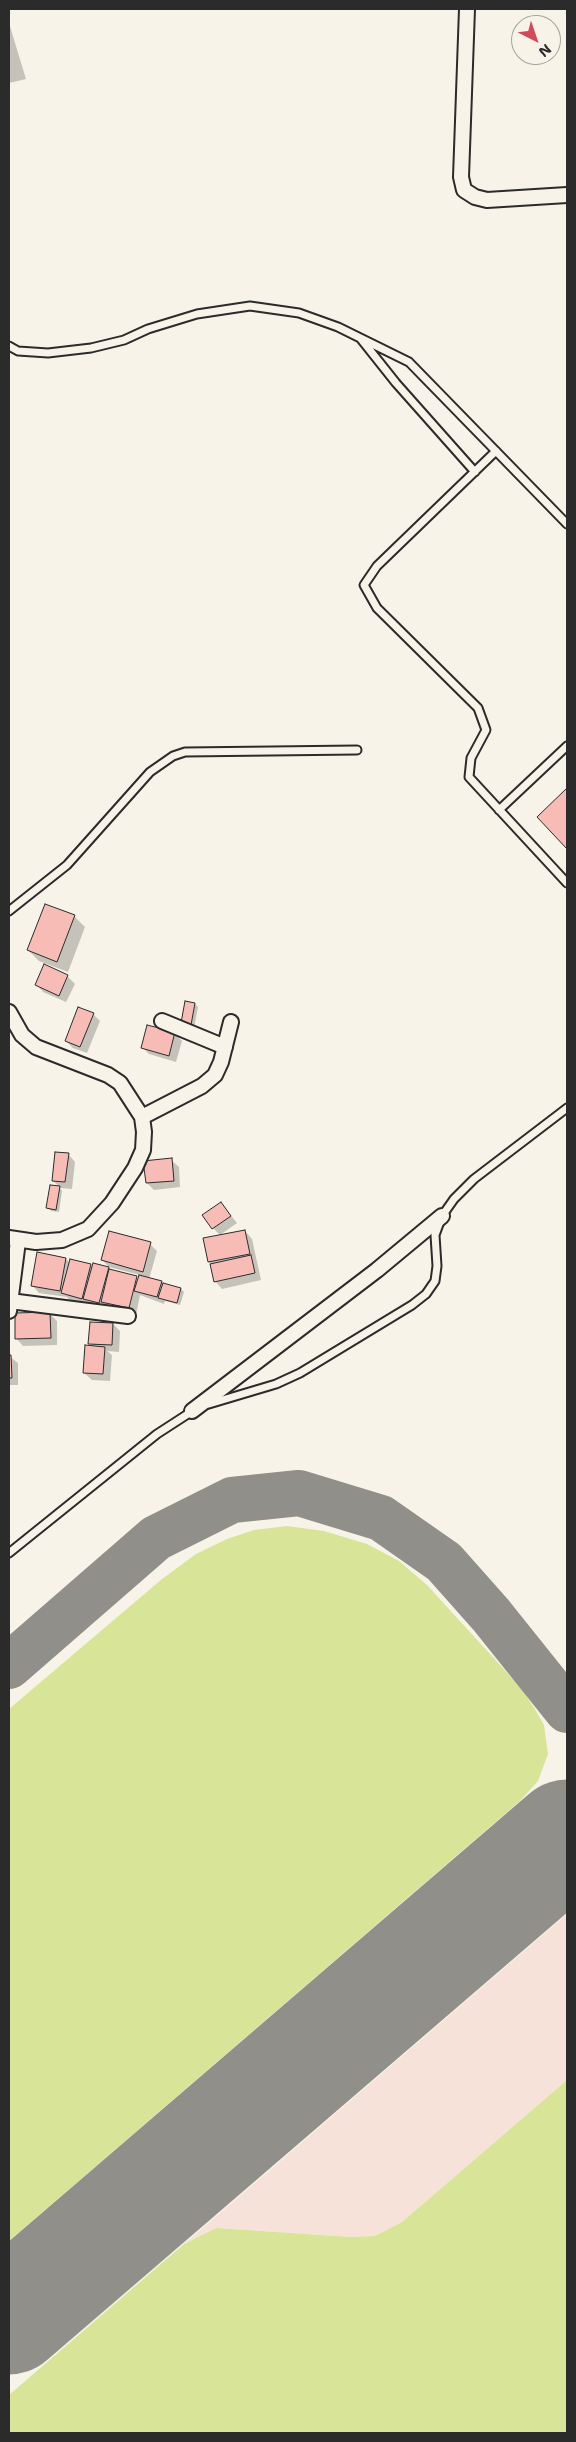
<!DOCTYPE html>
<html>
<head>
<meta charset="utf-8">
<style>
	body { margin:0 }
	#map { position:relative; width:576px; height:2442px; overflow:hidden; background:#f7f3e8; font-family:"Shantell Sans",sans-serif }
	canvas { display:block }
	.frame { position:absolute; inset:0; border:10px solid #2b2b2b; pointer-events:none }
	.north { position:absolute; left:511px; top:15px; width:50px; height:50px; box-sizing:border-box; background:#f7f3e8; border:1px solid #a5a39c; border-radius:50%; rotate:139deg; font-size:14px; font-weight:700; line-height:20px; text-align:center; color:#2b2b2b }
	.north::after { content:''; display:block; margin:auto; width:18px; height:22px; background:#d1495b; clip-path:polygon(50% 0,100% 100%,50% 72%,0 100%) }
</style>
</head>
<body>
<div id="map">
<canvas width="576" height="2442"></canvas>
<div class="frame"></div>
<div class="north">N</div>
</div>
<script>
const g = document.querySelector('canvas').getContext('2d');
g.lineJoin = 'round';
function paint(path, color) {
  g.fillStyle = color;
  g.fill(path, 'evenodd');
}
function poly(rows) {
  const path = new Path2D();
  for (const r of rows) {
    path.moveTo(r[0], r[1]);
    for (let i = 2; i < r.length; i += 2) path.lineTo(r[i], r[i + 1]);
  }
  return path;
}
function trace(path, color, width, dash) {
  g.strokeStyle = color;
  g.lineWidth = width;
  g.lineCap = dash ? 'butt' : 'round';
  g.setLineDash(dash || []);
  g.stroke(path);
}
const built = poly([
	[567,1914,567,2080,402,2222,375,2236,351,2237,216,2228,184,2244]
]);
const green = poly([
	[287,1526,324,1531,367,1544,399,1561,427,1585,522,1689,536,1711,544,1725,548,1754,538,1781,520,1801,9,2241,9,1709,162,1579,196,1554,227,1539,254,1530],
	[567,2080,567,2433,9,2433,9,2395,184,2244,216,2228,351,2237,375,2236,402,2222]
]);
const shadow = poly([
	[9,23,26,79,9,83],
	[567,789,567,847,538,817],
	[74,916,85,927,68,972,39,961,28,950],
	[45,966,67,976,75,984,66,1002,43,992,36,984],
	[195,1004,198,1007,194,1028,185,1026],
	[93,1014,100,1021,87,1053,73,1048,66,1041],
	[148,1026,175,1034,182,1041,176,1062,149,1054,142,1047],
	[68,1154,75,1162,72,1189,60,1188,62,1191,59,1212,51,1211,48,1208,51,1186,60,1187,53,1181],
	[171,1160,179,1167,180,1187,154,1190,147,1183],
	[221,1203,237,1223,220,1235,213,1228],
	[245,1231,252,1239,261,1280,222,1289,215,1281,209,1262],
	[150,1244,157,1251,149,1279,181,1289,184,1292,180,1305,165,1301,164,1304,140,1295,136,1315,110,1309,107,1306,106,1309,69,1300,67,1297,39,1293,32,1285,66,1259,70,1263,108,1268,139,1280,140,1275,109,1267,102,1260],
	[50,1314,57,1321,57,1345,23,1346,16,1338],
	[113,1324,120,1331,119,1352,107,1351,112,1355,110,1381,92,1380,84,1373,94,1347,90,1343],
	[9,1356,18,1363,18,1385,9,1385]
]);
const taxiway = poly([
	[9,1666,156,1538,232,1500,299,1493,381,1518,444,1562,491,1615,567,1710],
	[524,1875,557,1857,567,1854]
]);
const runway = poly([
	[9,2317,567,1837]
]);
const building = poly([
	[567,788,567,849,537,817,567,788],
	[45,904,75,915,57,962,27,950,45,904],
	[44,964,68,975,59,996,35,985,44,964],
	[185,1001,195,1003,191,1025,181,1023,185,1001],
	[78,1007,94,1013,80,1047,65,1041,78,1007],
	[147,1025,175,1032,169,1056,141,1048,147,1025],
	[55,1152,69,1153,65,1182,52,1181,55,1152],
	[172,1158,174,1181,146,1183,143,1161,172,1158],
	[50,1185,60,1186,56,1210,46,1208,50,1185],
	[221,1202,231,1216,212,1229,202,1215,221,1202],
	[245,1230,250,1254,208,1262,203,1238,245,1230],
	[109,1231,151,1242,143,1272,101,1260,109,1231],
	[37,1252,66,1258,60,1291,31,1286,37,1252],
	[251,1255,255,1273,214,1282,210,1264,251,1255],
	[70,1259,91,1264,82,1299,61,1293,70,1259],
	[93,1263,109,1267,99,1303,83,1299,93,1263],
	[109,1269,137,1276,129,1308,101,1302,109,1269],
	[139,1275,162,1281,157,1297,134,1291,139,1275],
	[163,1283,181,1288,177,1303,158,1298,163,1283],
	[50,1312,51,1338,15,1339,15,1313,50,1312],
	[90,1322,113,1323,112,1345,88,1344,90,1322],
	[85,1345,105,1347,103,1374,83,1373,85,1345],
	[9,1355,11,1355,12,1378,9,1378,9,1355]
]);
const service = poly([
	[361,339,396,383,475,472],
	[9,346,18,351,48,353,91,348,124,340,148,329,197,314,250,306,299,313,338,327,409,362,567,524],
	[496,451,377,566,364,585,377,608,478,708,486,730,471,758,469,777,567,883],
	[499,810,567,746],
	[9,911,67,865,150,772,173,756,185,752,357,750],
	[209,1404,276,1384,300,1373,412,1305,426,1294,435,1281,437,1266,435,1235,442,1216,454,1199,474,1179,567,1108],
	[9,1553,157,1434,194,1410]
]);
const minor = poly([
	[467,9,461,177,464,190,475,197,487,200,567,195],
	[9,1012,22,1035,36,1047,108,1075,120,1083,142,1117,144,1132,143,1150,135,1168,112,1203,88,1229,62,1240,36,1242,9,1238],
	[162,1021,225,1047],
	[142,1117,202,1086,215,1075,221,1062,231,1022],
	[10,1301,128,1316],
	[9,1311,18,1241],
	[192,1411,377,1270,442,1216]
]);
paint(built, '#f7e2d9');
paint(green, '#d8e598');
paint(shadow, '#0003');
trace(taxiway, '#918f8a', 46);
trace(runway, '#918f8a', 115);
paint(building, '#f8bcb6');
trace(building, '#2b2b2b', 1);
trace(service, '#2b2b2b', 11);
trace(minor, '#2b2b2b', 18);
trace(service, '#f7f3e8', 7);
trace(minor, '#f7f3e8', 14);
</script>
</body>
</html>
